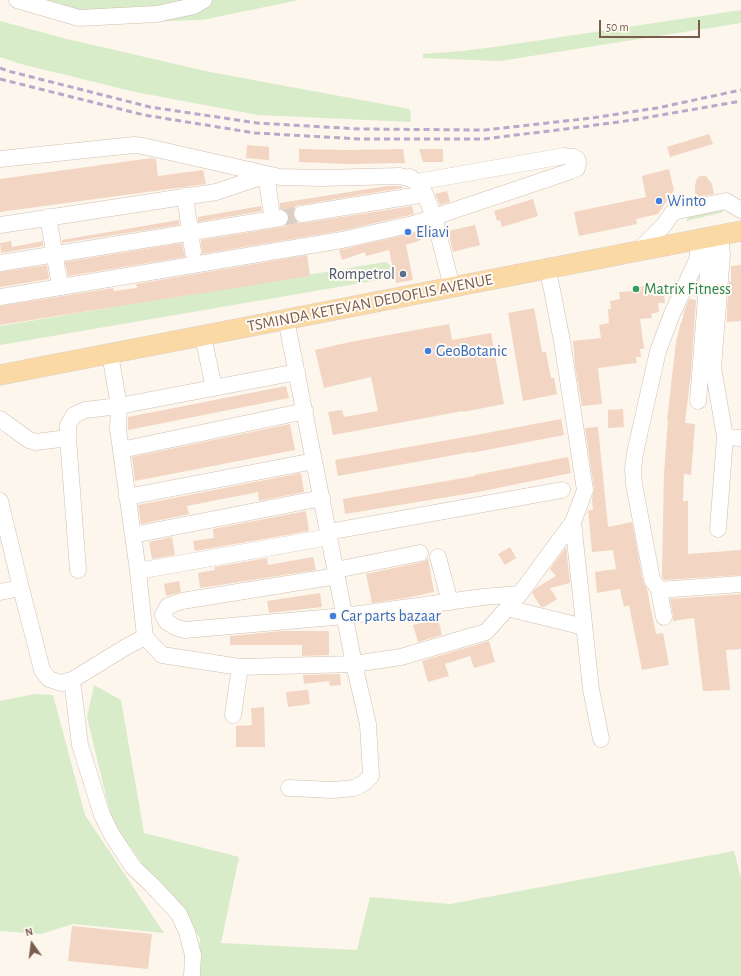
<!DOCTYPE html>
<html>
<head>
<meta charset="utf-8">
<style>
	body { margin:0 }
	#map { position:relative; width:741px; height:976px; overflow:hidden; background:#fdf6ec; font-family:"Alegreya Sans",sans-serif }
	canvas { display:block }
	.north { position:absolute; left:12px; top:924px; width:40px; height:40px; -webkit-text-stroke:3px #fffaf3; paint-order:stroke; rotate:346deg; font-size:11px; font-weight:700; line-height:16px; text-align:center; color:#7a5c4d }
	.north::after { content:''; display:block; margin:auto; width:14px; height:18px; background:#7a5c4d; clip-path:polygon(50% 0,100% 100%,50% 72%,0 100%) }
	.scale { position:absolute; left:599px; top:20px; width:101px; height:18px; box-sizing:border-box; border:2px solid #7a5c4d; border-top:0; padding-left:5px; font-size:12px; line-height:14px; white-space:nowrap; color:#7a5c4d; -webkit-text-stroke:3px #fffaf3; paint-order:stroke }
</style>
</head>
<body>
<div id="map">
<canvas width="741" height="976"></canvas>
<div class="north">N</div>
<div class="scale">50 m</div>
</div>
<script>
const g = document.querySelector('canvas').getContext('2d');
g.lineJoin = 'round';
function paint(path, color) {
  g.fillStyle = color;
  g.fill(path, 'evenodd');
}
function poly(rows) {
  const path = new Path2D();
  for (const r of rows) {
    path.moveTo(r[0], r[1]);
    for (let i = 2; i < r.length; i += 2) path.lineTo(r[i], r[i + 1]);
  }
  return path;
}
function trace(path, color, width, dash) {
  g.strokeStyle = color;
  g.lineWidth = width;
  g.lineCap = dash ? 'butt' : 'round';
  g.setLineDash(dash || []);
  g.stroke(path);
}
function label(font, color, halo, rows, align = 'center') {
  g.font = font + ' "Alegreya Sans",sans-serif';
  g.lineWidth = 4;
  g.setLineDash([]);
  g.textBaseline = 'middle';
  g.strokeStyle = halo;
  g.fillStyle = color;
  for (const [text, x, y, turn = 0] of rows) {
    g.save();
    g.translate(x, y);
    g.rotate((+turn || 0) * Math.PI / 180);
    g.textAlign = isNaN(turn) ? turn : align;
    if (halo) g.strokeText(text, 0, 0);
    g.fillText(text, 0, 0);
    g.restore();
  }
}
const green = poly([
	[29,0,299,0,202,20,134,22],
	[741,10,741,23,500,61,423,58,423,54,462,51,501,46],
	[0,21,67,39,210,72,410,109,411,122,258,115,135,92,21,64,0,57],
	[717,207,724,212,686,221,690,214],
	[385,262,390,265,391,273,385,279,0,345,0,326],
	[94,685,121,700,144,833,239,857,221,943,357,950,370,897,450,904,734,851,741,878,741,976,197,976,200,938,141,862,112,821,87,717],
	[34,694,53,695,85,815,164,933,73,924,41,934,0,931,0,701]
]);
const building = poly([
	[709,134,713,144,670,157,667,147],
	[247,145,269,147,269,160,246,158],
	[299,149,348,150,403,149,405,163,347,164,299,162],
	[419,149,443,149,443,162,423,162],
	[152,158,156,159,158,176,203,170,206,184,0,212,0,179],
	[669,169,674,190,658,214,636,219,637,224,579,236,574,212,646,197,642,176],
	[701,176,706,176,712,184,714,194,697,197,695,193,695,186,696,181,698,177],
	[387,186,402,186,402,188,300,205,296,206,293,210,293,216,294,220,298,223,304,223,412,206,414,214,340,231,202,254,201,240,282,227,286,226,289,221,289,216,287,212,284,209,280,209,280,203],
	[447,191,450,202,440,205,435,194],
	[533,199,538,216,502,227,500,220,497,221,494,211],
	[261,206,262,211,198,222,198,217],
	[179,220,179,225,62,243,62,240],
	[475,225,480,245,453,252,448,231],
	[418,232,421,240,406,245,413,280,396,283,389,250,366,256,365,252,342,260,339,250],
	[11,241,12,247,43,241,43,246,1,253,0,243],
	[182,243,185,257,68,276,65,262],
	[307,255,310,276,0,325,0,306,113,288,114,291,137,288,136,284],
	[47,265,49,279,0,287,0,272],
	[741,265,741,321,727,322,727,312,728,294,729,294,729,281,731,282,731,266],
	[646,286,647,289,663,287,665,303,658,303,659,312,651,314,652,318,640,319,644,349,640,349,641,357,636,357,637,363,598,368,602,404,582,406,575,366,573,341,601,338,599,325,609,323,608,309,611,309,610,301,620,299,619,292,634,291,633,288],
	[689,299,696,300,691,372,685,423,695,424,691,475,684,474,683,501,688,501,688,554,741,550,741,575,664,580,662,577,664,473,668,420,667,420,676,342,681,322,682,322,684,311],
	[534,308,542,352,546,352,551,378,554,378,557,394,523,401,508,313],
	[449,324,452,340,491,333,504,404,463,412,463,411,333,435,328,412,342,410,344,417,378,411,371,377,324,388,315,350,350,342],
	[286,386,289,398,128,430,128,417],
	[623,409,624,427,608,428,608,410],
	[561,419,564,435,471,453,471,452,338,476,335,460,465,437],
	[290,424,295,450,135,481,132,457],
	[598,427,608,527,632,522,643,581,647,589,656,634,663,633,669,665,642,670,629,605,624,607,620,589,597,593,595,572,616,569,613,550,592,552,588,510,593,510,592,499,594,489,585,428],
	[568,457,571,473,478,492,345,514,343,499,475,476,475,475],
	[301,473,304,492,259,501,258,492,187,506,189,514,141,524,138,505],
	[306,511,309,531,195,551,193,541,214,538,213,529],
	[172,537,175,555,152,559,149,542],
	[510,547,516,558,505,565,498,554],
	[566,547,570,583,550,588,557,599,544,607,541,607,532,593,536,588,556,576,550,569],
	[313,557,316,570,200,588,198,573,215,570,214,567,267,558,268,565],
	[428,558,434,592,406,598,372,603,366,574,422,562,426,560],
	[179,581,181,592,166,596,164,584],
	[320,593,322,607,269,613,267,601],
	[741,594,741,649,726,650,730,690,703,691,694,618,673,621,673,615,670,599],
	[438,619,442,635,418,642,413,625],
	[282,631,329,631,329,655,302,656,302,645,230,645,230,636],
	[489,641,495,662,474,668,470,656,445,664,449,676,428,682,422,661],
	[340,674,341,685,330,686,329,681,304,684,303,675],
	[308,690,310,704,288,707,286,692],
	[264,707,265,747,236,747,236,726,252,725,251,708],
	[72,926,152,934,148,969,68,961]
]);
const minorTunnel = poly([
	[280,218,302,214]
]);
const minor = poly([
	[17,0,79,18,157,14,194,6,204,0],
	[0,159,134,145,143,146,280,177,322,178,400,176,408,178,417,182,564,156,573,157,577,159,578,163,577,168,571,171,434,217,413,224,342,240,0,297],
	[266,175,271,208],
	[410,177,417,182,425,194,434,217,452,287],
	[185,196,193,252],
	[302,214,425,194],
	[48,217,60,286],
	[0,225,216,192,267,175],
	[638,251,664,225,673,212,726,201,741,210],
	[0,263,280,218],
	[286,319,354,664,368,724,371,776,364,783,354,788,333,790,289,788],
	[203,336,214,388],
	[698,401,709,258,708,237],
	[0,419,29,440,36,442,68,438],
	[725,437,741,438],
	[121,450,305,411],
	[127,497,314,461],
	[0,501,21,588,42,670,49,679,61,683,72,680,126,647,145,637,162,655,240,667,354,664,401,657,486,632,519,595,573,522,585,490,562,341,552,290,547,268],
	[573,522,591,689,601,739],
	[718,529,725,437,713,367,722,255,720,235],
	[328,532,562,490],
	[133,535,322,498],
	[438,557,450,602],
	[78,570,68,438,68,425,74,415,85,410,119,406,110,354],
	[336,570,420,553],
	[138,571,329,537],
	[337,576,182,601,168,606,163,615,167,622,175,627,185,630,345,616,483,597,507,595,519,595],
	[659,590,741,584],
	[0,592,21,588],
	[507,608,584,627],
	[664,617,659,590,652,579,634,484,633,469,635,453,658,351,672,314,697,260,700,239],
	[145,637,138,571,118,429,119,406,297,372],
	[72,680,80,745,102,815,112,835,133,867,152,885,179,914,187,932,193,955,192,976],
	[233,715,240,667]
]);
const major = poly([
	[0,375,741,231]
]);
const rail = poly([
	[0,68,8,71,150,107,257,123,360,129,485,130,592,118,657,108,741,90],
	[0,79,144,115,255,133,360,139,483,139,566,129,633,120,741,101]
]);
const markers = [
	[659,201,4,"#3f7fe0"],
	[408,232,4,"#3f7fe0"],
	[403,274,4,"#5c6f8a"],
	[636,289,4,"#2e9e5b"],
	[428,351,4,"#3f7fe0"],
	[333,616,4,"#3f7fe0"]
];
const shopNames = [
	["Winto",667,201],
	["Eliavi",416,232],
	["GeoBotanic",436,351],
	["Car parts bazaar",341,616]
];
const serviceNames = [
	["Rompetrol",395,274]
];
const leisureNames = [
	["Matrix Fitness",644,289]
];
const streetNames = [
	["TSMINDA KETEVAN DEDOFLIS AVENUE",370,303,-11]
];
paint(green, '#d8ecc9');
paint(building, '#f3d5c3');
trace(minorTunnel, '#dcd0c4', 16, [16, 8]);
trace(minor, '#d1beb0', 17);
trace(major, '#dad1cd', 21);
trace(minor, '#fff', 16);
trace(major, '#fbd9a5', 20);
trace(rail, '#b9a8c9', 3, [6, 4]);
for (const [x, y, r, color] of markers) {
  const dot = new Path2D();
  dot.arc(x, y, r, 0, 2 * Math.PI);
  g.fillStyle = color;
  g.fill(dot);
  trace(dot, '#fffaf3', 1.5);
}
label('16px', '#366cbe', '#fffaf3', shopNames, 'left');
label('16px', '#4e5e75', '#fffaf3', serviceNames, 'right');
label('16px', '#27864d', '#fffaf3', leisureNames, 'left');
label('16px', '#7a5c4d', '#fffaf3', streetNames);
</script>
</body>
</html>
